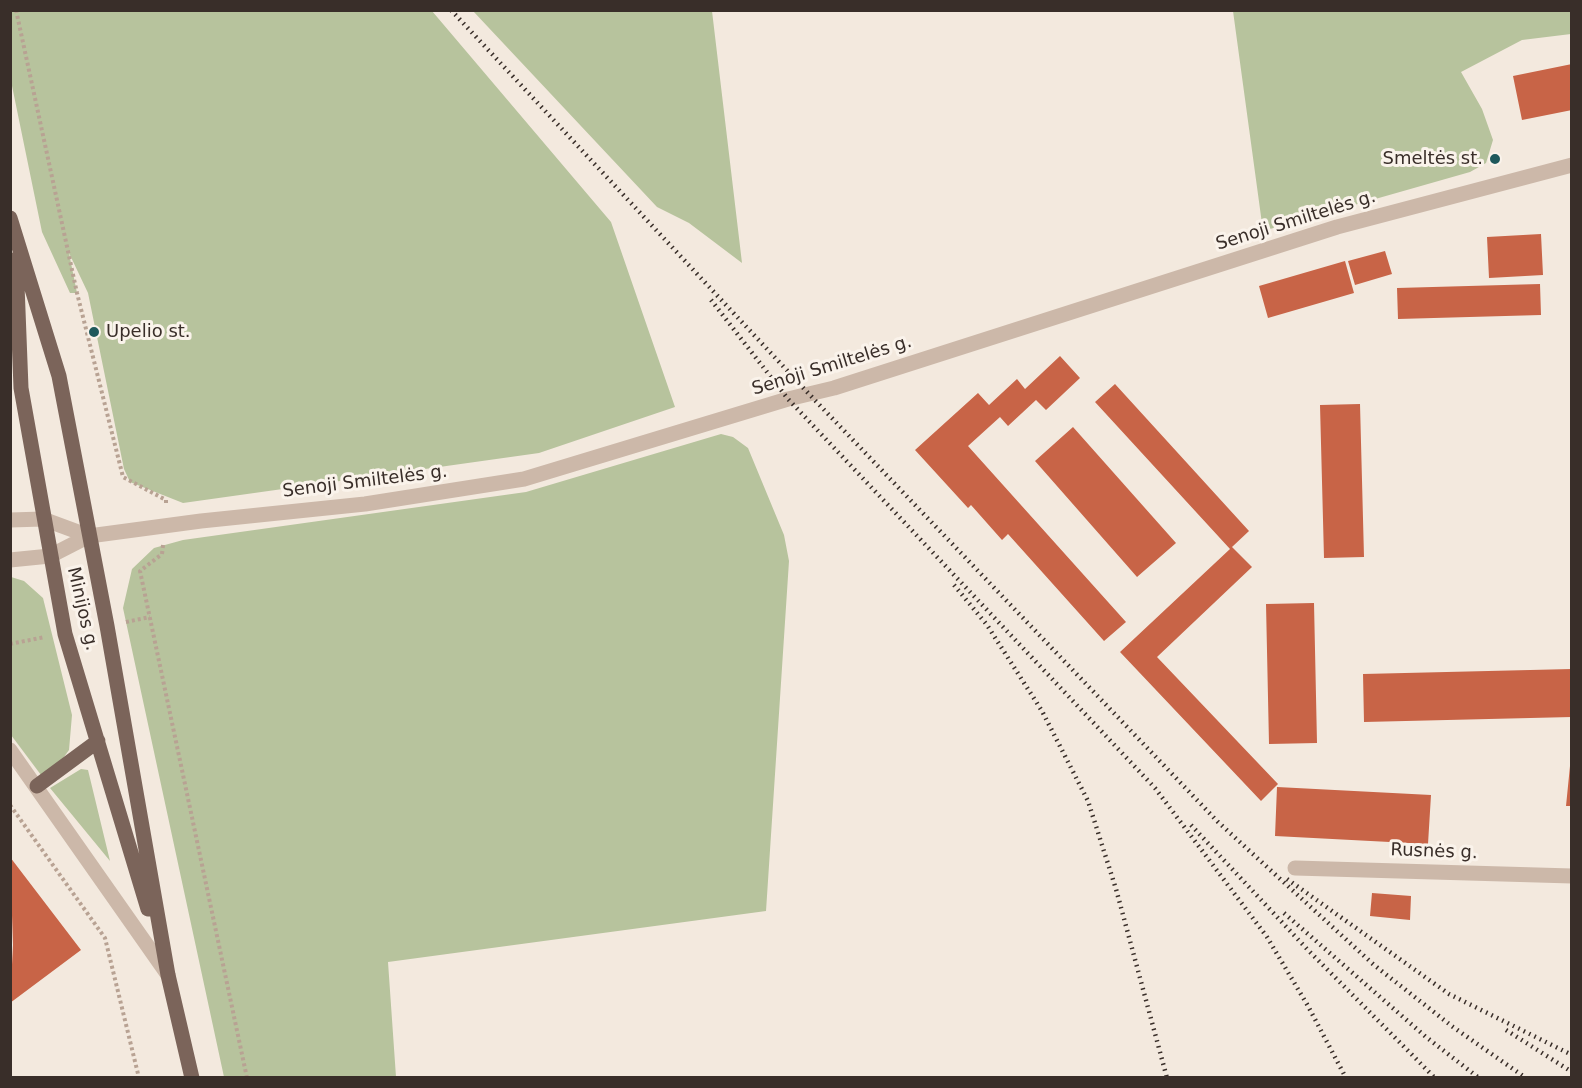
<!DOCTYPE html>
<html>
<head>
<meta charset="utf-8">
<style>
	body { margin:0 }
	#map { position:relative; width:1582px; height:1088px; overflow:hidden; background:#f3e9de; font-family:"DejaVu Sans",sans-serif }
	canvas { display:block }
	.frame { position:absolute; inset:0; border:12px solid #392e29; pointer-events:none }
</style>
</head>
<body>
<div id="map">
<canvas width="1582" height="1088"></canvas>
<div class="frame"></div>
</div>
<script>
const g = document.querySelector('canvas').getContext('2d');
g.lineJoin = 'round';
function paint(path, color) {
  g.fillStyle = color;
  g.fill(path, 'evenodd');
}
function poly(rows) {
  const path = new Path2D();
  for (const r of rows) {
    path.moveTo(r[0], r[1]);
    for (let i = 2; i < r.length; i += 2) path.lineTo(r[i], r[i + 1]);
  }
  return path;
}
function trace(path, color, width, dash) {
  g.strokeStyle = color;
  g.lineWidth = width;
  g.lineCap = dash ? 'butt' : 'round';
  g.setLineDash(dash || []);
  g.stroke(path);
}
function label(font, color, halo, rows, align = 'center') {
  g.font = font + ' "DejaVu Sans",sans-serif';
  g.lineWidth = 6;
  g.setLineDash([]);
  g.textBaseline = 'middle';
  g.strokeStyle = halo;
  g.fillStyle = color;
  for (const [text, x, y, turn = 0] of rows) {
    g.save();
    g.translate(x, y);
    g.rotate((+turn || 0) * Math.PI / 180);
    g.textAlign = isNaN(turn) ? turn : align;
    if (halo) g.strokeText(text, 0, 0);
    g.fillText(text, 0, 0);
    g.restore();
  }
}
const green = poly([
	[10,11,432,11,611,222,675,407,539,453,183,503,130,482,124,469,88,293,69,253,77,293,70,293,42,232,11,81],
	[473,11,712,11,742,263,689,223,657,207],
	[1233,11,1571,11,1571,34,1522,40,1461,72,1482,109,1493,140,1486,163,1470,172,1263,231],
	[721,434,733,437,748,448,784,535,789,561,766,911,388,962,396,1077,224,1077,123,608,132,569,154,548,183,540,526,492],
	[11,577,24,581,43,598,72,715,69,750,61,761,41,775,11,735],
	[81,769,88,770,110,861,50,788]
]);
const building = poly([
	[1572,64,1572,110,1522,120,1513,76],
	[1541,234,1543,275,1489,278,1487,237],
	[1385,251,1392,274,1355,285,1348,261],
	[1345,261,1354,293,1268,318,1259,286],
	[1540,284,1541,315,1398,319,1397,288],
	[1060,356,1080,378,1046,410,1036,400,1008,426,1000,417,968,446,1126,622,1104,641,1008,534,1002,540,971,505,968,508,915,450,978,393,989,405,1017,379,1025,389],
	[1115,384,1249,531,1232,547,1252,567,1157,657,1278,784,1261,801,1120,652,1230,549,1095,402],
	[1360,404,1364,557,1324,558,1320,405],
	[1073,427,1176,543,1137,577,1035,461],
	[1314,603,1317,743,1269,744,1266,604],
	[1572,669,1572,717,1364,722,1363,674],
	[1570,766,1572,766,1572,806,1566,806],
	[1277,787,1431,795,1428,844,1275,836],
	[10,857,81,950,10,1003,13,945],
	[1372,893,1411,896,1410,920,1370,916]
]);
const path = poly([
	[16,10,77,293,123,477,166,500,166,505],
	[163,545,162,554,140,571,247,1078],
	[126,622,150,617],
	[10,644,45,637],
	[10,805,105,938,139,1078]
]);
const minor = poly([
	[89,536,201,521,365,504,524,479,788,399,834,388,1337,227,1572,165],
	[1295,868,1572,876]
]);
const tertiary = poly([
	[10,520,43,519,89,536],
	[10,560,50,556,89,536],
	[10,750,168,975]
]);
const primary = poly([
	[10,218,59,376,107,626,168,975,192,1078],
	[16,259,21,388,65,634,148,909],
	[37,786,98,741]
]);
const rail = poly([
	[451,10,809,394,1218,822,1374,965,1453,1027,1526,1078],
	[711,300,788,399,1155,788,1267,937,1308,1006,1346,1078],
	[954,585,987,625,1042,711,1088,801,1116,889,1167,1078],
	[1191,825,1307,949,1435,1078],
	[1287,879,1449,994,1572,1055],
	[1284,913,1426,1037,1479,1078],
	[1506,1030,1572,1072]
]);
const markers = [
	[1495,159,6,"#1e585b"],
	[94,332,6,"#1e585b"]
];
const poiNames = [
	["Smeltės st.",1483,159],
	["Upelio st.",106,332,"left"]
];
const streetNames = [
	["Senoji Smiltelės g.",1296,221,-17],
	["Senoji Smiltelės g.",832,366,-17],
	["Senoji Smiltelės g.",365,482,-7],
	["Minijos g.",82,609,77],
	["Rusnės g.",1434,852,2]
];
paint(green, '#b7c39d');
paint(building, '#c86447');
trace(path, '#b8a293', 4, [3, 3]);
trace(minor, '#ccb8a9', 15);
trace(tertiary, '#ccb8a9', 15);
trace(primary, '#7b645a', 15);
trace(rail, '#392e29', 4.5, [1.5, 4.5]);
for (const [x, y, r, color] of markers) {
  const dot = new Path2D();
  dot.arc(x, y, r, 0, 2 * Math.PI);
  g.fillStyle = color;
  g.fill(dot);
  trace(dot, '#faf3eb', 2);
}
label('18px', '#392e29', '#faf3eb', poiNames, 'right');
label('18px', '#392e29', '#faf3eb', streetNames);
</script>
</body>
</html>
